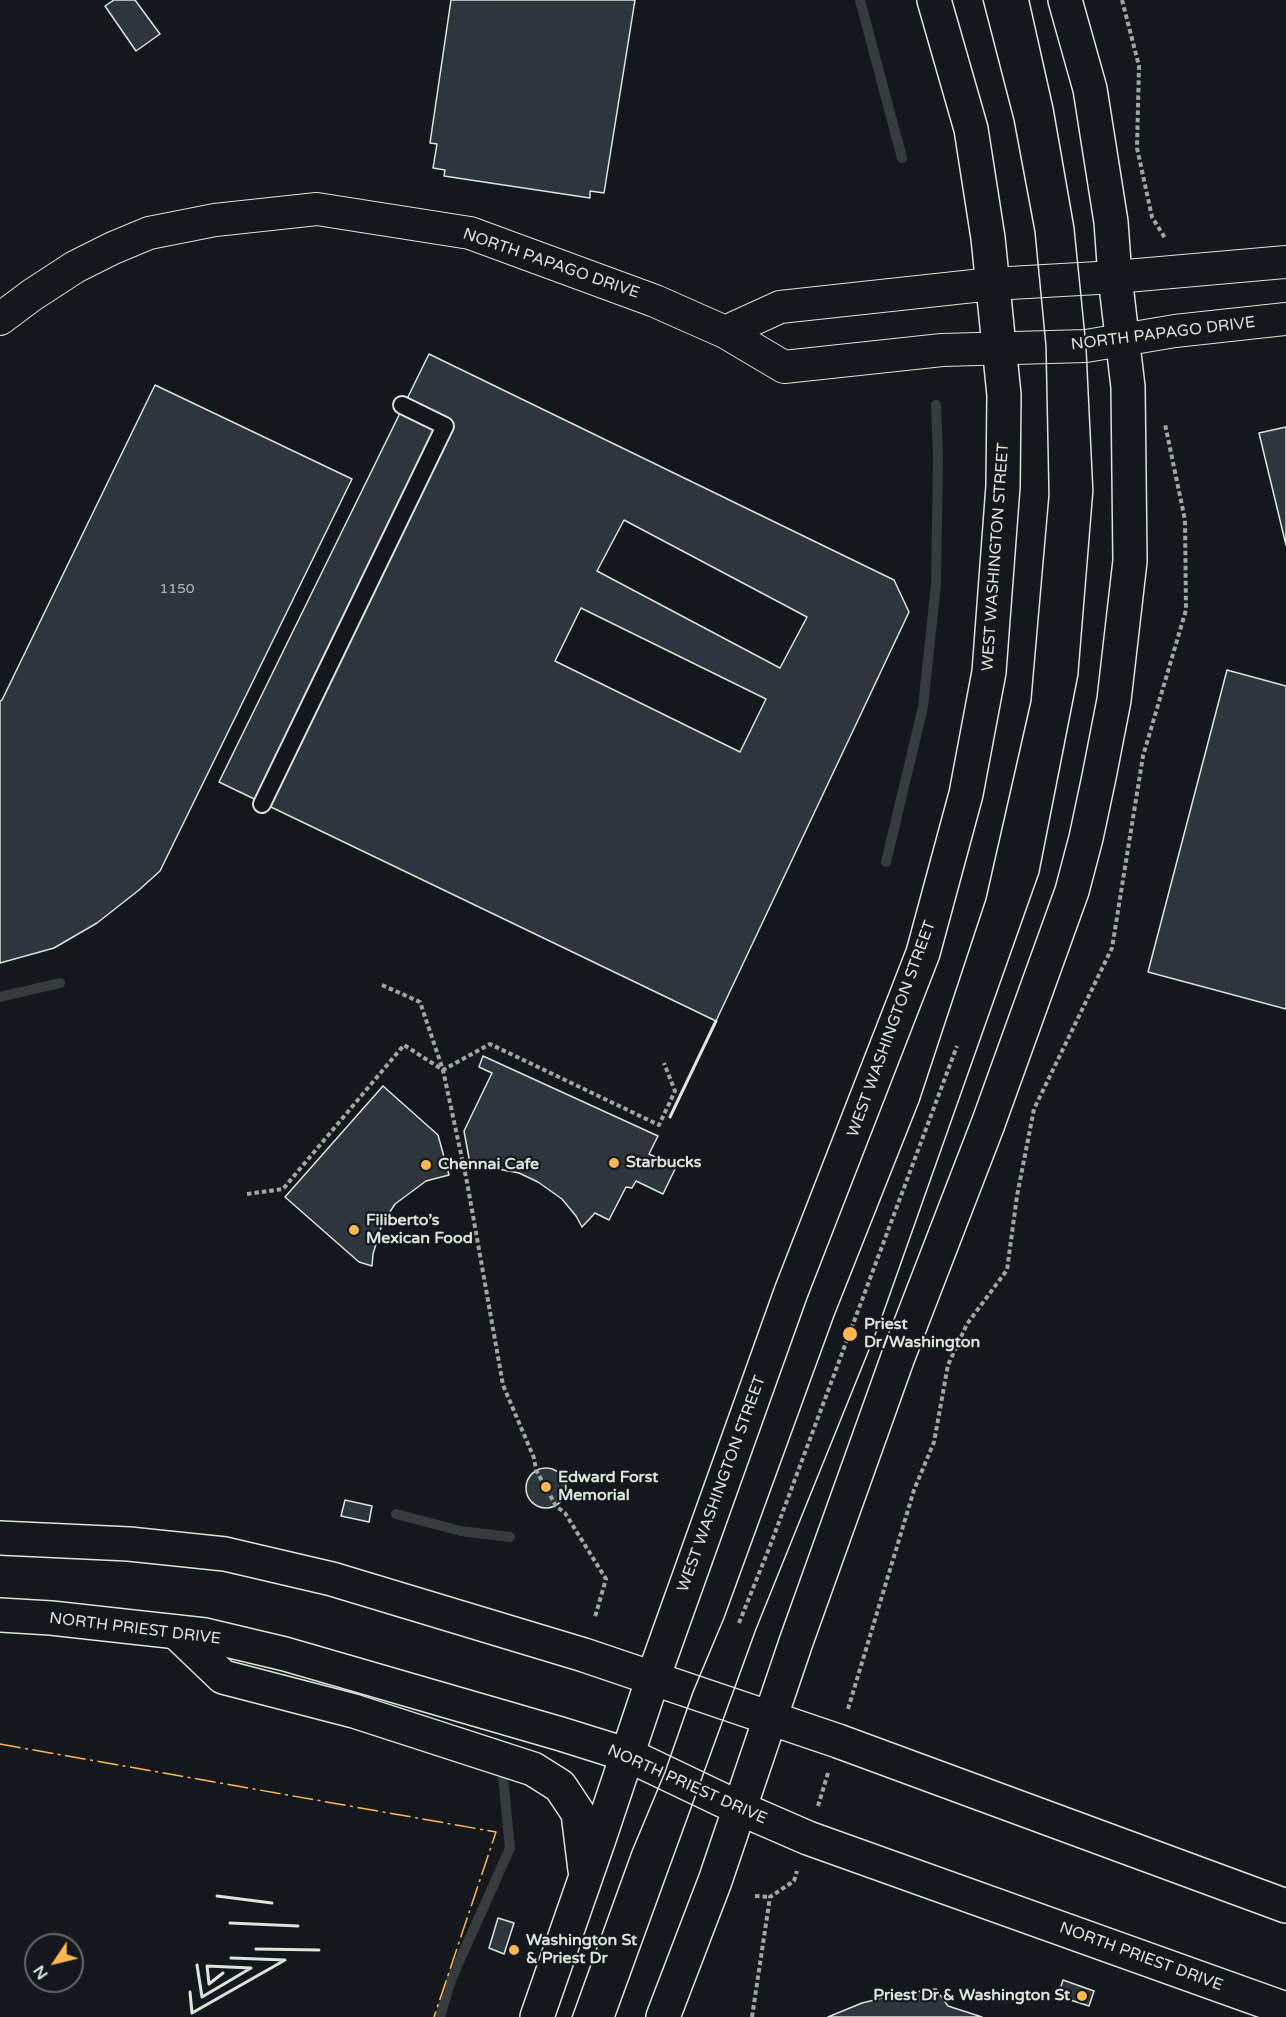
<!DOCTYPE html>
<html>
<head>
<meta charset="utf-8">
<style>
	body { margin:0 }
	#map { position:relative; width:1286px; height:2017px; overflow:hidden; background:#14181c; font-family:"Varela Round",sans-serif }
	canvas { display:block }
	.north { position:absolute; left:24px; top:1933px; width:60px; height:60px; box-sizing:border-box; background:#14181c; border:2px solid #626a69; border-radius:50%; rotate:235deg; font-size:16px; font-weight:700; line-height:24px; text-align:center; color:#d8e6dc }
	.north::after { content:''; display:block; margin:auto; width:21px; height:27px; background:#ffb74d; clip-path:polygon(50% 0,100% 100%,50% 72%,0 100%) }
</style>
</head>
<body>
<div id="map">
<canvas width="1286" height="2017"></canvas>
<div class="north">N</div>
</div>
<script>
const g = document.querySelector('canvas').getContext('2d');
g.lineJoin = 'round';
function poly(rows) {
  const path = new Path2D();
  for (const r of rows) {
    if (r.length === 3) {
      path.moveTo(r[0] + r[2], r[1]);
      path.arc(r[0], r[1], r[2], 0, 2 * Math.PI);
      continue;
    }
    path.moveTo(r[0], r[1]);
    for (let i = 2; i < r.length; i += 2) path.lineTo(r[i], r[i + 1]);
  }
  return path;
}
function trace(path, color, width, dash) {
  g.strokeStyle = color;
  g.lineWidth = width;
  g.lineCap = dash ? 'butt' : 'round';
  g.setLineDash(dash || []);
  g.stroke(path);
}
function paint(path, color) {
  g.fillStyle = color;
  g.fill(path, 'evenodd');
}
function label(font, color, halo, rows, align = 'center') {
  g.font = font + ' "Varela Round",sans-serif';
  g.lineWidth = 4.5;
  g.setLineDash([]);
  g.textBaseline = 'middle';
  g.strokeStyle = halo;
  g.fillStyle = color;
  for (const [text, x, y, turn = 0] of rows) {
    g.save();
    g.translate(x, y);
    g.rotate((+turn || 0) * Math.PI / 180);
    g.textAlign = isNaN(turn) ? turn : align;
    if (halo) g.strokeText(text, 0, 0);
    g.fillText(text, 0, 0);
    g.restore();
  }
}
const stream = poly([
	[860,0,902,158],
	[886,862,923,707,936,584,938,457,936,405],
	[0,997,60,983],
	[396,1514,461,1531,510,1537],
	[440,2017,451,1980,510,1848,503,1777]
]);
const building = poly([
	[114,0,135,0,160,34,136,51,105,6,114,0],
	[451,0,635,0,604,193,590,191,590,198,444,176,445,170,433,168,437,144,430,143,451,0],
	[429,354,894,580,909,612,716,1021,219,782,429,354],
	[155,385,352,479,160,871,139,890,97,923,54,948,0,963,0,701,2,700,155,385],
	[1286,427,1286,545,1259,433,1286,427],
	[624,520,807,617,780,668,597,571,624,520],
	[581,608,766,699,740,752,555,661,581,608],
	[1227,670,1286,686,1286,1009,1148,972,1227,670],
	[483,1056,658,1136,649,1154,676,1167,663,1194,636,1181,632,1188,626,1187,609,1220,595,1213,582,1227,576,1216,562,1199,538,1182,519,1173,498,1169,471,1169,464,1131,492,1073,479,1067,483,1056],
	[383,1086,438,1135,449,1175,426,1181,395,1204,382,1224,373,1254,372,1266,359,1262,285,1197,383,1086],
	[546,1488,20],
	[345,1500,372,1506,369,1522,341,1516,345,1500],
	[498,1918,514,1923,504,1954,489,1948,498,1918],
	[1063,1980,1094,1991,1089,2006,1058,1996,1063,1980],
	[936,1989,948,2006,982,2017,828,2017,862,2003,894,1995,936,1989]
]);
const path = poly([
	[1122,0,1139,66,1137,148,1152,217,1165,238],
	[382,985,420,1002,443,1070,467,1182,503,1385,534,1458,536,1470,556,1506,565,1513,606,1579,595,1617],
	[247,1194,283,1189,404,1045,443,1070,490,1044,659,1125,675,1091,664,1063],
	[739,1623,770,1546,957,1046],
	[848,1709,914,1490,934,1442,948,1365,967,1324,1007,1270,1017,1196,1034,1109,1112,948,1143,756,1186,610,1185,520,1165,424],
	[818,1806,828,1773],
	[755,1896,770,1897],
	[752,2017,770,1897,794,1881,797,1871]
]);
const lane = poly([
	[262,804,445,426,402,405]
]);
const street = poly([
	[0,319,32,295,75,267,113,248,149,233,215,220,317,209,470,233,655,301,725,332,784,367,942,350,1086,346,1175,331,1286,319],
	[725,332,780,307,992,284,1115,277,1286,262]
]);
const secondary = poly([
	[0,1538,129,1544,225,1554,332,1579,584,1655,838,1741,1286,1906],
	[0,1615,51,1618,205,1635,285,1654,561,1734,628,1755,739,1808,808,1838,1286,2009]
]);
const primary = poly([
	[176,1632,223,1677,354,1711,533,1769,560,1786,578,1813,585,1870],
	[537,2017,599,1839,653,1678,791,1292,923,953,966,794,989,672,1003,486,1004,395,988,238,971,129,934,0],
	[663,2017,715,1881,796,1642,898,1357,988,1124,1072,891,1086,838,1099,777,1114,700,1130,561,1128,387,1115,277,1111,222,1090,89,1065,0]
]);
const tram = poly([
	[572,2017,632,1851,665,1772,693,1692,724,1618,834,1316,919,1102,986,899,1031,701,1049,495,1046,346,1035,232,1014,120,983,0],
	[615,2017,756,1629,879,1325,1039,873,1078,675,1093,491,1086,346,1074,227,1053,107,1029,0]
]);
const wall = poly([
	[670,1117,716,1021],
	[217,1896,272,1903],
	[230,1923,298,1926],
	[256,1949,319,1950],
	[197,1965,202,1997,251,1968,207,1966,209,1984,223,1973],
	[190,1992,192,2013,285,1960,231,1958]
]);
const power = poly([
	[0,1744,496,1832,434,2017]
]);
const markers = [
	[614,1163,6,"#ffb74d"],
	[426,1165,6,"#ffb74d"],
	[354,1230,6,"#ffb74d"],
	[850,1334,8,"#ffb74d"],
	[546,1487,6,"#ffb74d"],
	[514,1950,6,"#ffb74d"],
	[1082,1996,6,"#ffb74d"]
];
const numberNames = [
	["1150",177,589]
];
const streetNames = [
	["NORTH PAPAGO DRIVE",551,264,19],
	["NORTH PAPAGO DRIVE",1163,334,-7],
	["WEST WASHINGTON STREET",996,557,-86],
	["WEST WASHINGTON STREET",892,1029,-70],
	["WEST WASHINGTON STREET",722,1484,-70],
	["NORTH PRIEST DRIVE",135,1629,7],
	["NORTH PRIEST DRIVE",687,1785,24],
	["NORTH PRIEST DRIVE",1141,1957,20]
];
const poiNames = [
	["Starbucks",626,1163],
	["Chennai Cafe",438,1165],
	["Filiberto’s",366,1221],
	["Mexican Food",366,1239],
	["Priest",864,1325],
	["Dr/Washington",864,1343],
	["Edward Forst",558,1478],
	["Memorial",558,1496],
	["Washington St",526,1941],
	["& Priest Dr",526,1959],
	["Priest Dr & Washington St",1070,1996,"right"]
];
trace(stream, '#363b3e', 10);
paint(building, '#2c363c');
trace(building, '#d8e6dc', 1.5);
trace(lane, '#d8e6dc', 20);
trace(street, '#d8e6dc', 34);
trace(secondary, '#d8e6dc', 36);
trace(primary, '#d8e6dc', 36);
trace(path, '#9da8a2', 4, [4.5, 3]);
trace(lane, '#14181c', 16);
trace(street, '#14181c', 32);
trace(secondary, '#14181c', 33);
trace(primary, '#14181c', 33);
trace(tram, '#d8e6dc', 1.5);
trace(wall, '#d8e6dc', 3);
trace(power, '#ffb74d', 1.5, [21, 4.5, 3, 4.5]);
for (const [x, y, r, color] of markers) {
  const dot = new Path2D();
  dot.arc(x, y, r, 0, 2 * Math.PI);
  g.fillStyle = color;
  g.fill(dot);
  trace(dot, '#14181c', 2);
}
label('14px', '#adbab4', null, numberNames);
label('16px', '#d8e6dc', '#14181c', streetNames);
label('bold 16px', '#d8e6dc', '#14181c', poiNames, 'left');
</script>
</body>
</html>
